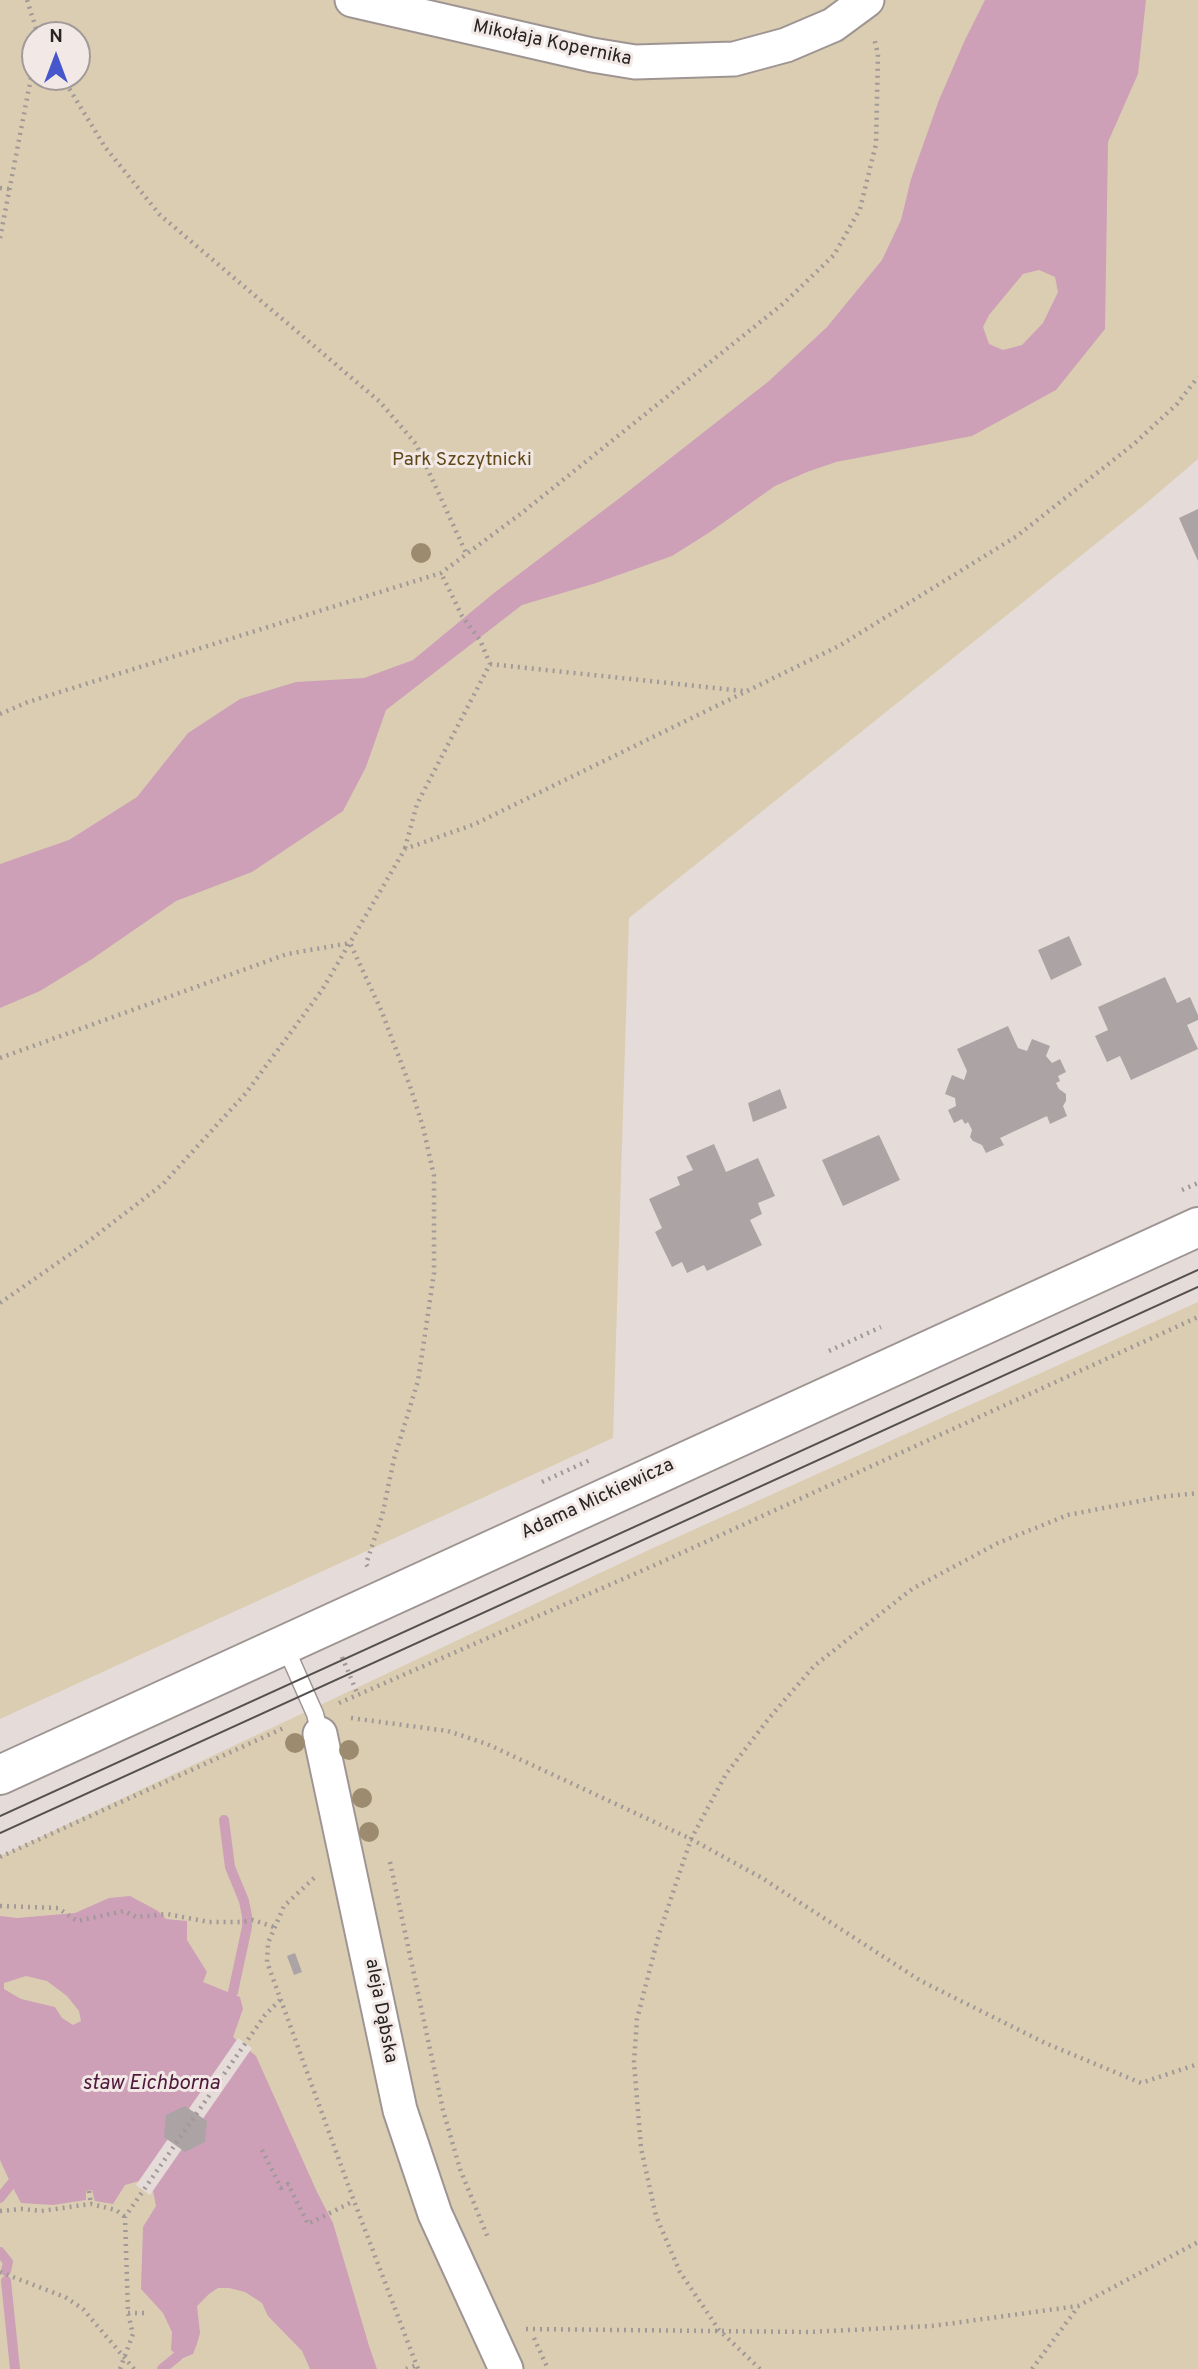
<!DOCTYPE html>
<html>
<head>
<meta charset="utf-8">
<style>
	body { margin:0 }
	#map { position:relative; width:1198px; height:2369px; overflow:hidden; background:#e5dcd9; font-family:Overpass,sans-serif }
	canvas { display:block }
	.north { position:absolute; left:21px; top:21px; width:70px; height:70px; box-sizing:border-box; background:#f2e9e7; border:2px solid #a19a99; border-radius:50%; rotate:0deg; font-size:19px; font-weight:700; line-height:28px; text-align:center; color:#272423 }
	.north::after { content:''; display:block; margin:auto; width:24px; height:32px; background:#4557cb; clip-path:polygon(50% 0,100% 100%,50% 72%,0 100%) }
</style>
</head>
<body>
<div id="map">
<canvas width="1198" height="2369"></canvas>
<div class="north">N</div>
</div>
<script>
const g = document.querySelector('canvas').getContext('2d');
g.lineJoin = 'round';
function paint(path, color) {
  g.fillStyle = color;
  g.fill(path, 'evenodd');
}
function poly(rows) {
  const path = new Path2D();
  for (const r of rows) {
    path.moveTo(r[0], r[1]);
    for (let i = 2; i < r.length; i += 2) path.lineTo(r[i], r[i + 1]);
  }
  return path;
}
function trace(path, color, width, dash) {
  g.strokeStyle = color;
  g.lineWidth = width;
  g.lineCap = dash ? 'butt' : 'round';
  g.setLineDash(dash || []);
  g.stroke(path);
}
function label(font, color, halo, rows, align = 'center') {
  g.font = font + ' Overpass,sans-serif';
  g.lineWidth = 6;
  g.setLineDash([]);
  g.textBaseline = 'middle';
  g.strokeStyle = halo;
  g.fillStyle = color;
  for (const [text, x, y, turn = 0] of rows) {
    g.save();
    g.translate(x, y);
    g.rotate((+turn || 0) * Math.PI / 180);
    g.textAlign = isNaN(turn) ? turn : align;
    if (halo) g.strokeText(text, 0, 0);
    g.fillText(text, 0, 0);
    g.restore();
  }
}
const green = poly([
	[0,0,1198,0,1198,459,1143,506,629,918,613,1438,0,1719],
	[35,35,77,35,77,77,35,77],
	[1198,1302,1198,2369,0,2369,0,1856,651,1549]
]);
const water = poly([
	[985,0,1146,0,1138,74,1108,142,1105,329,1056,390,972,436,836,462,807,472,775,486,710,532,672,556,596,583,522,605,386,710,366,767,343,811,252,872,176,901,92,959,40,991,0,1008,0,864,69,840,137,797,188,733,240,699,296,682,364,678,413,660,494,593,621,497,769,381,827,327,882,260,901,220,911,179,939,100,964,42],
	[1039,270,1055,277,1058,292,1043,323,1022,345,1003,350,989,344,983,327,989,315,1023,274],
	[130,1896,158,1911,166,1919,187,1921,187,1940,207,1972,203,1982,240,1997,243,2009,233,2037,256,2056,317,2192,333,2223,369,2346,377,2369,310,2369,302,2351,268,2316,262,2303,245,2292,229,2288,218,2288,209,2294,197,2306,200,2333,197,2344,193,2354,181,2359,171,2350,172,2332,163,2313,141,2289,143,2227,156,2206,153,2191,139,2181,125,2185,113,2204,95,2201,92,2190,86,2191,86,2200,53,2205,21,2203,11,2184,0,2160,0,1916,17,1918,75,1913,109,1898],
	[26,1976,47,1981,67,1996,79,2011,81,2021,73,2025,62,2018,55,2007,21,1999,4,1989,4,1983]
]);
const pier = poly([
	[238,2038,252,2048,150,2195,136,2185]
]);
const stream = poly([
	[224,1820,230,1867,244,1901,247,1916,247,1927,233,1992],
	[0,2198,11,2184],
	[0,2252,8,2262,6,2271],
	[6,2281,15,2369],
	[162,2369,178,2356]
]);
const building = poly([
	[1198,509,1198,561,1179,518],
	[1069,936,1082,965,1051,980,1038,950],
	[1165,977,1177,1003,1190,997,1198,1015,1198,1020,1187,1025,1198,1049,1131,1080,1120,1056,1107,1062,1095,1036,1108,1030,1098,1007],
	[1008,1026,1018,1048,1027,1051,1032,1039,1050,1046,1046,1056,1052,1063,1060,1059,1066,1072,1058,1076,1060,1081,1056,1083,1059,1089,1066,1094,1066,1101,1063,1106,1067,1116,1050,1124,1047,1116,1000,1138,1004,1145,986,1153,982,1145,973,1141,970,1137,972,1130,968,1122,965,1124,962,1119,954,1123,948,1110,956,1106,955,1098,945,1094,952,1075,964,1080,967,1071,957,1049],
	[780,1089,787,1108,753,1122,748,1103],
	[879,1135,900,1180,843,1206,822,1160],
	[714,1144,726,1172,758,1158,775,1196,758,1203,762,1214,750,1220,762,1245,707,1271,704,1265,687,1273,682,1262,672,1267,655,1232,662,1228,649,1199,680,1185,677,1177,693,1170,686,1156],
	[295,1953,302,1972,294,1975,287,1956],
	[185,2106,207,2121,205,2142,185,2152,164,2137,166,2115]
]);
const path = poly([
	[27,0,38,35],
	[62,77,105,147,160,215,380,402,416,444,467,555],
	[0,188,9,189],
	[0,238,35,57],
	[490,664,743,691],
	[0,714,28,702,441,573,523,512,784,303,834,255,860,209,876,144,878,54,874,38],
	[405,848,417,804,490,664,480,640,462,616,441,573],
	[0,1058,287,954,350,943,381,1010,410,1086,423,1127,434,1176,434,1273,418,1381,394,1459,382,1516,366,1564,368,1567],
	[1182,1190,1198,1183],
	[0,1303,89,1241,163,1184,246,1093,322,990,405,849,475,824,839,646,1017,536,1135,443,1177,404,1198,377],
	[829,1351,881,1327],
	[542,1482,592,1459],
	[342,1657,358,1695],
	[339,1703,655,1565,1198,1317],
	[351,1718,448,1731,487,1744,691,1839,762,1878,921,1981,1045,2043,1141,2083,1198,2064],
	[0,1857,286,1727],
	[390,1862,443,2110,460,2169,488,2238],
	[314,1878,284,1906,268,1943,267,1962,354,2201,418,2369],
	[0,1906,58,1908,77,1921,124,1911,136,1917,167,1914,209,1922,243,1922,253,1920,274,1927],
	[262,2150,281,2188,288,2184,308,2224,354,2201],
	[89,2191,91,2204],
	[0,2211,22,2209,41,2211,91,2204,116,2210,125,2217],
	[0,2272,65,2297,83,2309,134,2369],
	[128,2313,147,2313],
	[526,2329,808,2332,932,2326,1078,2306,1198,2242],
	[534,2338,548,2369],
	[120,2369,133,2334,128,2313,125,2217,265,2015,280,2000],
	[406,2369,417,2365],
	[760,2369,719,2330,680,2272,656,2216,641,2148,634,2062,637,2019,659,1934,691,1839,726,1774,770,1717,814,1666,912,1589,998,1543,1068,1515,1160,1497,1198,1493],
	[1032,2369,1078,2307]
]);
const lane = poly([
	[284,1644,315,1714,320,1734]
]);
const street = poly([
	[352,0,592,55,635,62,734,59,786,45,833,25,867,0],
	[320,1734,400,2110,435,2214,506,2369]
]);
const secondary = poly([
	[0,1775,1198,1227]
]);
const tram = poly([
	[0,1816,1198,1270],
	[0,1833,1198,1287]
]);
const trees = [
	[421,553],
	[295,1743],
	[349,1750],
	[362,1798],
	[369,1832]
];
const streetNames = [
	["Mikołaja Kopernika",552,44,12],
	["Adama Mickiewicza",598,1500,-25],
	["aleja Dąbska",380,2011,79]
];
const parkNames = [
	["Park Szczytnicki",462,461]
];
const waterNames = [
	["staw Eichborna",151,2085]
];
paint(green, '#dbcdb2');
paint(water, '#cda0b8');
paint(pier, '#e5dcd9');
trace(stream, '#cda0b8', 10);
paint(building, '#aca3a4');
trace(lane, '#9e9593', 19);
trace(street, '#9e9593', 37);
trace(secondary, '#9e9593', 42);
trace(path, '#a09997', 4.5, [2, 5]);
trace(lane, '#fff', 16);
trace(street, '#fff', 33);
trace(secondary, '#fff', 38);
trace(tram, '#54504e', 2);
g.fillStyle = '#9c8b6e';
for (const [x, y] of trees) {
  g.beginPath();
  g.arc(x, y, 10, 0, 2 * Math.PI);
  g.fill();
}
label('19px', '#272423', '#f2e9e7', streetNames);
label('19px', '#604917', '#f2e9e7', parkNames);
label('italic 21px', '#4f193b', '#f2e9e7', waterNames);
</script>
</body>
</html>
